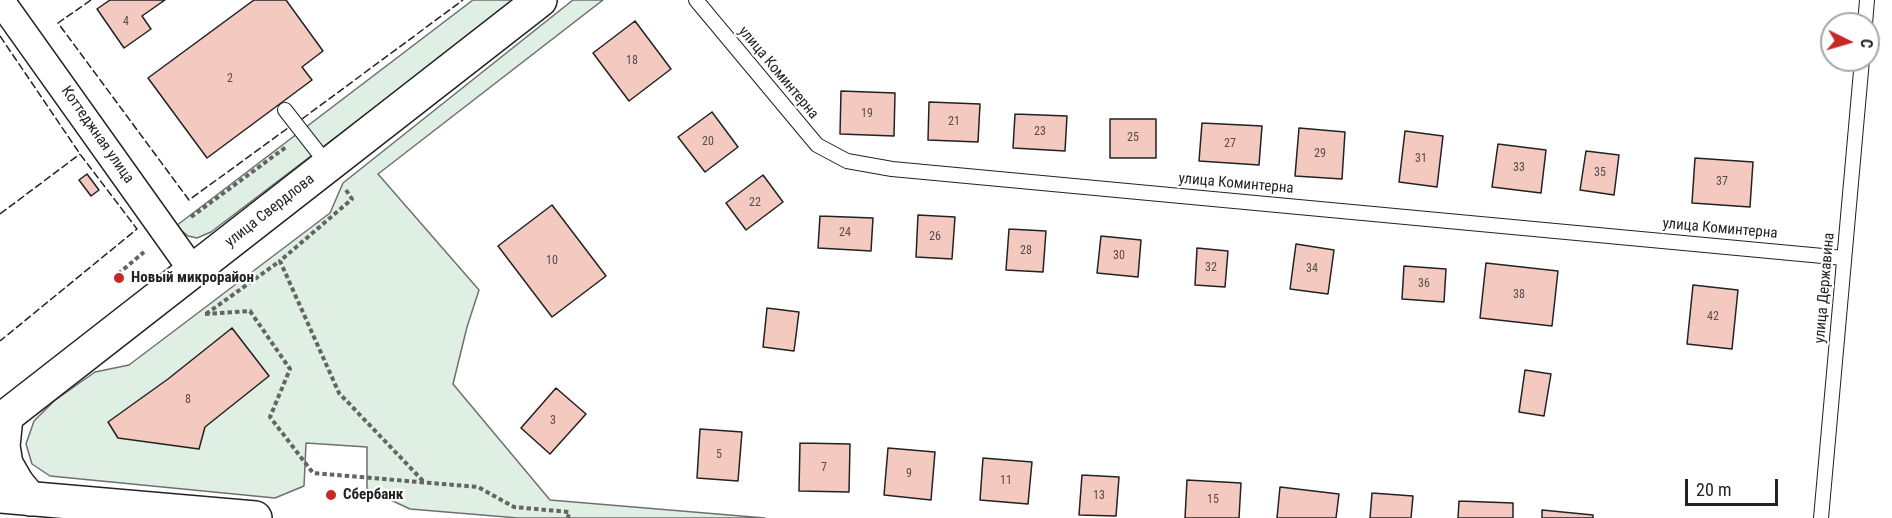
<!DOCTYPE html>
<html>
<head>
<meta charset="utf-8">
<style>
	body { margin:0 }
	#map { position:relative; width:1892px; height:518px; overflow:hidden; background:#fff; font-family:"Roboto Condensed",sans-serif }
	canvas { display:block }
	.north { position:absolute; left:1820px; top:12px; width:60px; height:60px; box-sizing:border-box; background:#fff; border:2px solid #a7a7a7; border-radius:50%; rotate:95deg; font-size:16px; font-weight:700; line-height:24px; text-align:center; color:#222 }
	.north::after { content:''; display:block; margin:auto; width:21px; height:27px; background:#c62828; clip-path:polygon(50% 0,100% 100%,50% 72%,0 100%) }
	.scale { position:absolute; left:1685px; top:479px; width:93px; height:27px; box-sizing:border-box; border:3px solid #222; border-top:0; padding-left:8px; font-size:18px; line-height:21px; white-space:nowrap; color:#222; -webkit-text-stroke:4px #fff; paint-order:stroke }
</style>
</head>
<body>
<div id="map">
<canvas width="1892" height="518"></canvas>
<div class="north">С</div>
<div class="scale">20 m</div>
</div>
<script>
const g = document.querySelector('canvas').getContext('2d');
g.lineJoin = 'round';
function paint(path, color) {
  g.fillStyle = color;
  g.fill(path, 'evenodd');
}
function poly(rows) {
  const path = new Path2D();
  for (const r of rows) {
    path.moveTo(r[0], r[1]);
    for (let i = 2; i < r.length; i += 2) path.lineTo(r[i], r[i + 1]);
  }
  return path;
}
function trace(path, color, width, dash) {
  g.strokeStyle = color;
  g.lineWidth = width;
  g.lineCap = dash ? 'butt' : 'round';
  g.setLineDash(dash || []);
  g.stroke(path);
}
function label(font, color, halo, rows, align = 'center') {
  g.font = font + ' "Roboto Condensed",sans-serif';
  g.lineWidth = 4.5;
  g.setLineDash([]);
  g.textBaseline = 'middle';
  g.strokeStyle = halo;
  g.fillStyle = color;
  for (const [text, x, y, turn = 0] of rows) {
    g.save();
    g.translate(x, y);
    g.rotate((+turn || 0) * Math.PI / 180);
    g.textAlign = isNaN(turn) ? turn : align;
    if (halo) g.strokeText(text, 0, 0);
    g.fillText(text, 0, 0);
    g.restore();
  }
}
const green = poly([
	[473,0,516,0,211,232,197,238,188,236,176,226,473,0],
	[573,0,603,0,378,174,479,290,467,327,453,384,550,500,765,518,518,518,410,509,367,489,367,447,306,443,304,486,275,498,50,476,32,464,26,444,34,421,54,401,95,372,129,365,330,213,343,183,573,0]
]);
const building = poly([
	[110,0,165,0,142,16,151,29,124,48,97,9,110,0],
	[254,0,286,0,323,51,302,67,312,80,207,158,148,78,254,0],
	[635,21,671,69,629,101,593,53,635,21],
	[841,91,895,93,894,136,840,134,841,91],
	[929,102,980,104,978,142,928,140,929,102],
	[712,112,738,147,705,172,678,137,712,112],
	[1015,114,1067,116,1065,151,1013,148,1015,114],
	[1110,119,1156,119,1156,158,1110,158,1110,119],
	[1202,123,1262,126,1259,165,1199,161,1202,123],
	[1299,128,1345,132,1342,179,1295,176,1299,128],
	[1405,131,1443,136,1437,187,1399,182,1405,131],
	[1498,144,1546,150,1541,193,1492,187,1498,144],
	[1586,151,1619,155,1614,195,1580,190,1586,151],
	[1695,158,1753,162,1750,207,1692,203,1695,158],
	[87,174,99,190,91,196,79,180,87,174],
	[763,175,783,202,746,230,726,203,763,175],
	[552,205,606,276,552,317,498,246,552,205],
	[918,215,955,217,952,259,916,257,918,215],
	[820,216,873,218,871,251,818,248,820,216],
	[1009,229,1046,231,1043,272,1006,270,1009,229],
	[1101,236,1141,240,1138,277,1097,273,1101,236],
	[1296,244,1334,250,1328,294,1290,289,1296,244],
	[1197,248,1228,251,1225,287,1195,285,1197,248],
	[1486,263,1558,271,1552,326,1480,318,1486,263],
	[1404,266,1446,269,1444,302,1402,299,1404,266],
	[1693,285,1738,290,1732,349,1687,344,1693,285],
	[767,308,799,312,794,351,763,347,767,308],
	[232,328,269,376,205,427,199,449,118,438,108,422,168,379,232,328],
	[1525,370,1551,374,1544,416,1519,412,1525,370],
	[556,388,586,414,550,454,521,428,556,388],
	[700,429,742,432,738,481,697,478,700,429],
	[800,443,850,444,849,492,799,491,800,443],
	[888,448,935,452,931,500,884,495,888,448],
	[983,458,1032,462,1028,504,980,500,983,458],
	[1082,475,1119,477,1116,516,1079,515,1082,475],
	[1187,480,1241,483,1239,518,1185,518,1187,480],
	[1280,487,1339,494,1336,518,1277,518,1280,487],
	[1372,493,1413,496,1411,518,1370,518,1372,493],
	[1459,501,1513,503,1513,518,1458,518,1459,501],
	[1542,510,1593,515,1593,518,1542,518,1542,510]
]);
const path = poly([
	[346,190,352,199,280,261,339,393,424,482],
	[191,217,286,147],
	[118,274,144,252],
	[205,314,250,311,290,369,270,417,313,473,478,487,514,507,569,512,568,518],
	[206,314,280,261]
]);
const lane = poly([
	[696,0,817,145,847,161,892,169,1844,258],
	[1865,24,1867,0],
	[285,110,328,165],
	[1821,518,1862,60]
]);
const street = poly([
	[0,0,193,271]
]);
const secondary = poly([
	[6,417,3,446,6,464,17,483,30,499],
	[0,421,540,0],
	[0,496,255,518]
]);
const fence = poly([
	[91,0,58,23,189,200,288,128],
	[0,36,80,154,137,229,0,341],
	[302,119,463,0],
	[0,214,80,154]
]);
const markers = [
	[119,278,6,"#c62828"],
	[331,495,6,"#c62828"]
];
const numberNames = [
	["4",126,22],
	["18",632,61],
	["2",230,79],
	["19",867,114],
	["21",954,122],
	["23",1040,132],
	["25",1133,138],
	["20",708,142],
	["27",1230,144],
	["29",1320,154],
	["31",1421,159],
	["33",1519,168],
	["35",1600,173],
	["37",1722,182],
	["22",755,203],
	["24",845,233],
	["26",935,237],
	["28",1026,251],
	["30",1119,256],
	["10",552,261],
	["32",1211,268],
	["34",1312,269],
	["36",1424,284],
	["38",1519,295],
	["42",1713,317],
	["8",188,400],
	["3",553,421],
	["5",719,455],
	["7",824,468],
	["9",909,474],
	["11",1006,481],
	["13",1099,496],
	["15",1213,500]
];
const streetNames = [
	["улица Коминтерна",778,73,50],
	["Коттеджная улица",97,135,55],
	["улица Коминтерна",1236,184,5],
	["улица Свердлова",270,211,-38],
	["улица Коминтерна",1720,229,5],
	["улица Державина",1825,288,-85]
];
const poiNames = [
	["Новый микрорайон",131,278],
	["Сбербанк",343,495]
];
paint(green, '#e0efe3');
trace(green, '#6f6f6f', 1.5);
paint(building, '#f3c9c0');
trace(building, '#222', 1.5);
trace(lane, '#222', 16);
trace(street, '#222', 30);
trace(secondary, '#222', 36);
trace(path, '#646464', 4, [4.5, 3]);
trace(lane, '#fff', 14);
trace(street, '#fff', 27);
trace(secondary, '#fff', 33);
trace(fence, '#222', 1.5, [8, 3]);
for (const [x, y, r, color] of markers) {
  const dot = new Path2D();
  dot.arc(x, y, r, 0, 2 * Math.PI);
  g.fillStyle = color;
  g.fill(dot);
  trace(dot, '#fff', 2);
}
label('12px', '#564c4a', null, numberNames);
label('15px', '#222', '#fff', streetNames);
label('bold 15px', '#222', '#fff', poiNames, 'left');
</script>
</body>
</html>
